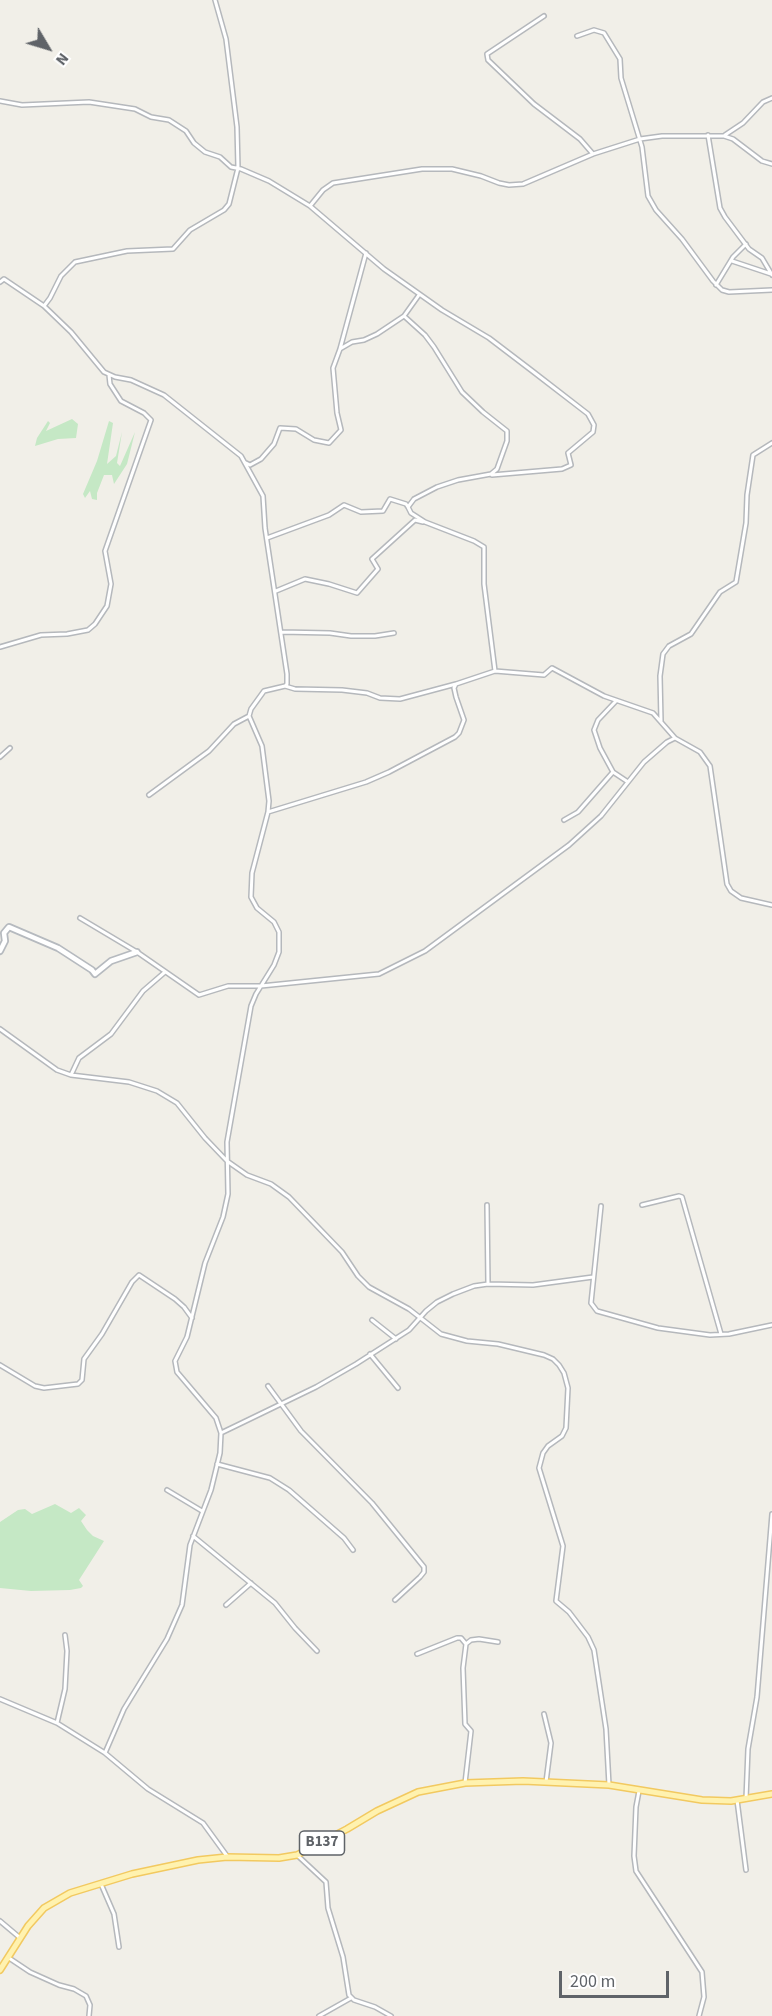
<!DOCTYPE html>
<html>
<head>
<meta charset="utf-8">
<style>
	body { margin:0 }
	#map { position:relative; width:772px; height:2016px; overflow:hidden; background:#f1efe8; font-family:"Source Sans 3",sans-serif }
	canvas { display:block }
	.north { position:absolute; left:18px; top:18px; width:60px; height:60px; -webkit-text-stroke:4px #fff; paint-order:stroke; rotate:128deg; font-size:16px; font-weight:700; line-height:24px; text-align:center; color:#5f6368 }
	.north::after { content:''; display:block; margin:auto; width:21px; height:27px; background:#5f6368; clip-path:polygon(50% 0,100% 100%,50% 72%,0 100%) }
	.scale { position:absolute; left:559px; top:1971px; width:110px; height:27px; box-sizing:border-box; border:3px solid #5f6368; border-top:0; padding-left:8px; font-size:18px; line-height:21px; white-space:nowrap; color:#5f6368; -webkit-text-stroke:4px #fff; paint-order:stroke }
</style>
</head>
<body>
<div id="map">
<canvas width="772" height="2016"></canvas>
<div class="north">N</div>
<div class="scale">200 m</div>
</div>
<script>
const g = document.querySelector('canvas').getContext('2d');
g.lineJoin = 'round';
function paint(path, color) {
  g.fillStyle = color;
  g.fill(path, 'evenodd');
}
function poly(rows) {
  const path = new Path2D();
  for (const r of rows) {
    path.moveTo(r[0], r[1]);
    for (let i = 2; i < r.length; i += 2) path.lineTo(r[i], r[i + 1]);
  }
  return path;
}
function trace(path, color, width, dash) {
  g.strokeStyle = color;
  g.lineWidth = width;
  g.lineCap = dash ? 'butt' : 'round';
  g.setLineDash(dash || []);
  g.stroke(path);
}
function label(font, color, halo, rows, align = 'center') {
  g.font = font + ' "Source Sans 3",sans-serif';
  g.lineWidth = 4.5;
  g.setLineDash([]);
  g.textBaseline = 'middle';
  g.strokeStyle = halo;
  g.fillStyle = color;
  for (const [text, x, y, turn = 0] of rows) {
    g.save();
    g.translate(x, y);
    g.rotate((+turn || 0) * Math.PI / 180);
    g.textAlign = isNaN(turn) ? turn : align;
    if (halo) g.strokeText(text, 0, 0);
    g.fillText(text, 0, 0);
    g.restore();
  }
}
const green = poly([
	[72,419,78,424,76,438,58,439,35,446,37,438,48,421,50,423,46,431],
	[109,421,113,423,107,464,116,456,122,432,117,463,120,466,135,432,127,464,114,484,112,475,104,475,97,493,97,500,92,499,90,491,85,498,83,494,97,461],
	[55,1504,71,1513,79,1508,86,1515,81,1521,87,1530,93,1536,104,1541,79,1580,83,1586,81,1588,70,1590,31,1591,0,1588,0,1522,18,1510,25,1509,32,1514]
]);
const street = poly([
	[544,16,487,54,488,60,534,104,580,139,593,154],
	[577,36,594,30,604,33,620,59,621,78,642,147,648,196,656,210,682,239,713,281,722,290,729,292,772,290],
	[0,101,22,105,89,102,135,109,151,117,169,120,186,131,194,143,205,152,220,157,231,167,241,169,269,181,310,206,323,190,333,183,422,169,452,169,481,176,499,183,509,185,523,184,593,154,640,139,662,136,724,136,733,139,762,161,772,164],
	[708,135,720,208,725,217,749,249,762,258,772,275],
	[725,135,743,123,763,102,772,98],
	[310,206,384,269,442,310,489,338,531,370,588,414,594,425,593,432,568,453,571,465,562,469,492,475],
	[732,261,771,274],
	[0,282,4,279,44,306,71,332,104,372,115,377,131,380,164,395,241,456,263,496,265,528,287,674,287,684,285,686,264,691,251,709,249,716,262,746,269,801,268,812,252,873,251,897,257,908,274,922,279,932,279,952,274,965,256,994,251,1006,227,1142,228,1194,223,1217,205,1263,187,1337,175,1361,177,1372,216,1418,221,1433,220,1453,211,1490,190,1545,182,1605,167,1639,124,1709,105,1753],
	[716,285,733,257,746,244],
	[44,306,50,298,61,276,75,262,127,251,173,249,190,230,224,210,229,204,238,168,237,127,226,39,215,0],
	[404,316,425,335,434,347,462,392,483,412,507,431,507,441,497,469,491,474,458,480,437,487,414,499,408,507,411,513,425,522,474,541,484,547,484,584,495,671],
	[340,349,352,342,364,340,377,334,404,316,419,295],
	[246,463,250,465,261,459,274,444,280,428,296,429,314,440,329,443,341,430,337,413,333,368,340,349,366,253],
	[267,538,329,515,344,505,361,512,383,511,390,499,406,504,408,507],
	[276,591,305,579,329,584,357,593,378,569,372,559,415,520,423,522],
	[281,632,330,633,351,636,375,636,394,633],
	[0,647,41,635,67,634,88,630,95,624,107,606,111,584,105,551,151,420,144,413,121,401,110,384,109,375],
	[285,686,295,689,342,690,367,693,380,698,400,699,456,684],
	[616,701,598,720,594,730,600,748,613,772,628,782],
	[661,721,660,676,663,654,669,646,691,634,720,592,736,582,746,523,747,495,753,455,772,443],
	[0,757,10,748],
	[149,795,209,751,234,724,249,716],
	[268,812,366,782,389,772,455,737,459,733,464,720,456,697,454,688,456,684,495,671,544,675,552,668,604,696,653,713,675,738],
	[564,820,578,812,613,772],
	[80,918,137,952,199,995,228,986,261,986,379,974,425,951,569,845,601,816,644,762,667,742,675,738,700,752,710,766,727,884,731,891,741,898,772,905],
	[0,1029,57,1070,71,1075,129,1082,157,1091,177,1103,205,1138,227,1161,247,1175,271,1184,289,1197,342,1252,358,1276,369,1287,409,1309,441,1334,467,1341,498,1344,544,1355,553,1359,559,1365,564,1373,568,1388,566,1428,562,1436,548,1446,543,1453,539,1468,563,1546,556,1601,569,1612,588,1637,594,1650,606,1729,609,1785],
	[71,1075,79,1058,111,1034,143,991,165,972],
	[487,1205,488,1284],
	[642,1205,679,1196,682,1197,721,1334],
	[601,1206,591,1303,597,1311,658,1328,710,1335,729,1334,772,1325],
	[372,1320,396,1339],
	[370,1354,398,1388],
	[0,1365,35,1386,44,1388,78,1384,82,1380,84,1359,102,1334,132,1282,139,1275,175,1299,184,1307,192,1318],
	[268,1386,301,1431,372,1503,424,1567,424,1572,420,1577,395,1600],
	[221,1433,316,1387,356,1364,409,1330,426,1311,437,1302,453,1294,474,1286,488,1284,533,1285,593,1277],
	[217,1464,270,1478,289,1490,344,1538,353,1550],
	[167,1490,202,1511],
	[193,1536,275,1603,295,1628,317,1651],
	[226,1605,251,1583],
	[466,1644,471,1640,479,1639,498,1642],
	[417,1654,457,1638,461,1638,466,1644,463,1668,465,1724,471,1731,465,1783],
	[0,1699,57,1723,105,1753,148,1789,203,1823,227,1856],
	[544,1714,551,1743,546,1782],
	[57,1723,65,1689,67,1651,65,1635],
	[639,1791,636,1807,634,1856,636,1871,702,1972,704,1997,699,2016],
	[746,1799,748,1749,757,1697,772,1514],
	[737,1800,746,1870],
	[297,1855,326,1882,328,1908,343,1957,349,1995,354,2000,375,2007,391,2016],
	[101,1884,114,1914,119,1947],
	[0,1921,19,1937],
	[9,1958,30,1972,59,1985,74,1989,86,1996,90,2005,89,2016],
	[319,2016,351,1998]
]);
const secondary = poly([
	[0,951,5,941,4,933,9,927,58,948,92,970,95,974,111,961,137,952]
]);
const primary = poly([
	[0,1970,28,1926,44,1908,70,1893,132,1874,198,1860,227,1857,279,1858,297,1855,347,1829,377,1811,418,1792,465,1783,523,1781,609,1785,702,1800,731,1801,772,1794]
]);
const shields = [
	[322,1843,45]
];
const shieldNames = [
	["B137",322,1843]
];
paint(green, '#c5e8c5');
trace(street, '#b5b8bc', 6);
trace(secondary, '#b6babf', 8);
trace(primary, '#f2c960', 8);
trace(street, '#fff', 3);
trace(secondary, '#fff', 4.5);
trace(primary, '#fff2af', 5);
for (const [x, y, w] of shields) {
  const box = new Path2D();
  box.roundRect(x - w / 2, y - 12, w, 24, 4.5);
  g.fillStyle = '#fff';
  g.fill(box);
  trace(box, '#5f6368', 1.5);
}
label('bold 15px', '#5f6368', null, shieldNames);
</script>
</body>
</html>
